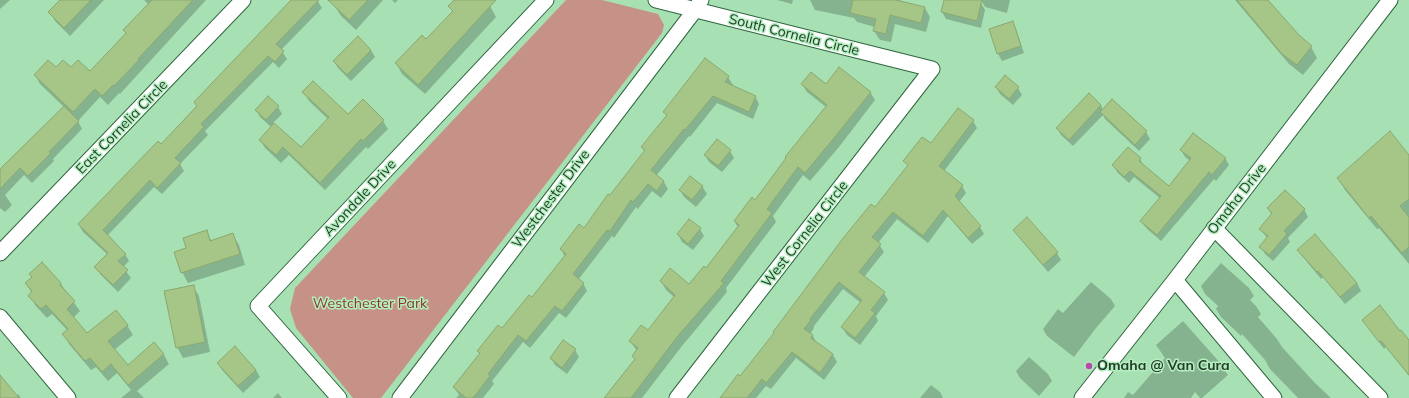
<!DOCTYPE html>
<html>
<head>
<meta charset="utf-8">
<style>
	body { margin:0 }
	canvas { display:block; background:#a7e0b3 }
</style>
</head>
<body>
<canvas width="1409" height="398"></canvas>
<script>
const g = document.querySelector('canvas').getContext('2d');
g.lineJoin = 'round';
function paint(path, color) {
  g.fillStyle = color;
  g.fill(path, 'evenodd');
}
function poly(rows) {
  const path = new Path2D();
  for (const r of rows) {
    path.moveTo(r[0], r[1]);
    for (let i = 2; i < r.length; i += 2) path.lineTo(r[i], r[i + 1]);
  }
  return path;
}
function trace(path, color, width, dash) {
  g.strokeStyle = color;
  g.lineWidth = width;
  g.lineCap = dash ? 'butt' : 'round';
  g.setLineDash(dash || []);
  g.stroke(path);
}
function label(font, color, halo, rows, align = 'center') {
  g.font = font + ' Mulish,sans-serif';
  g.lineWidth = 3;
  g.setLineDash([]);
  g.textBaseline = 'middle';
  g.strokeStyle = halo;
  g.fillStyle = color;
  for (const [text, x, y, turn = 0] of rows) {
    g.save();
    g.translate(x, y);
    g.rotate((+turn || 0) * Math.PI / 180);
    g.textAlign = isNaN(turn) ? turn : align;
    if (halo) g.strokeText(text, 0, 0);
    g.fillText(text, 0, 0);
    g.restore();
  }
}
const green = poly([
	[566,0,602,0,658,14,664,25,662,33,381,398,353,398,296,328,290,309,295,288]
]);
const shadow = poly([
	[0,0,10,0,0,9],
	[61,0,104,0,70,36,55,21,50,12],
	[144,0,206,0,120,94,119,93,108,105,100,97,78,121,82,129,53,159,54,161,32,183,24,175,5,195,12,205,5,212,0,208,0,170,64,107,40,84,35,75,56,69,71,68,90,72,126,34,124,30,149,5],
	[293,0,317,0,322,8,281,50,287,59,279,68,273,62,205,131,208,135,180,164,184,171,162,194,154,187,107,236,125,254,129,261,123,267,131,278,118,292,100,274,96,267,108,255,83,232,79,225,161,145],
	[339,0,383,0,356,30,341,16,334,5],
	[392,0,398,0,395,3],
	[456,0,484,0,490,6,496,17,425,94,402,74,396,63,426,40,453,12,450,6],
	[777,0,793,0,792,4],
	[810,0,901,0,900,2,925,8,930,17,926,32,895,24,891,42,880,40,874,31,875,27,857,22,854,18,815,10],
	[945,0,967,0,981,3,985,10,981,28,946,19,942,12],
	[981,0,1010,0,1007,13,985,7],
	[1235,0,1267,0,1298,36,1311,47,1317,58,1303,75,1289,64],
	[1012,22,1016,29,1024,53,1002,61,998,54],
	[371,50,375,57,351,81,338,68,334,61],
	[706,60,728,77,733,85,732,86,755,96,759,104,753,119,717,103,690,137,689,136,656,176,664,182,668,189,661,198,652,191,638,209,636,207,614,238,612,236,578,280,583,283,587,291,566,318,559,313,530,348,523,342,492,381,494,384,483,398,456,398,459,395,454,387,480,354,478,351,502,330,533,299,565,257,561,249,584,230,645,152,642,147,667,116,664,112],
	[802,84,827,85,870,92,875,100,839,147,810,181,803,175,773,216,776,222,726,288,727,292,682,346,642,398,606,398,636,360,637,351,630,341,648,332,674,297,666,290,661,281,689,285,706,269,738,228,735,222,755,202,826,107,807,92],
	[996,87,1018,88,1022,95,1013,105,1000,94],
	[304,92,348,115,383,121,388,129,368,149,366,147,325,190,289,155,281,163,265,148,260,140,271,127,260,117,256,110,278,107,282,114,273,123,301,148,328,119,309,101],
	[1101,105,1103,110,1146,132,1150,139,1139,151,1105,119,1103,115,1073,146,1061,135,1057,128],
	[973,121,977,128,944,171,962,186,966,193,959,202,980,227,984,234,972,244,948,216,928,243,897,219,878,243,884,252,864,277,884,293,888,300,876,316,878,321,860,345,847,335,842,327,861,303,843,289,814,326,814,328,810,334,813,336,817,344,833,355,837,362,824,380,796,358,771,389,766,386,756,398,721,398,740,377,875,209,908,166,905,161,931,144],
	[1181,150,1225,158,1229,165,1216,181,1214,179,1161,241,1146,228,1141,221,1161,199,1134,177,1129,183,1118,173,1113,166,1140,159,1144,166,1169,187,1190,161,1185,157],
	[730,151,734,158,722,172,709,162,705,155],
	[1409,157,1409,264,1379,228,1377,229,1345,190,1338,178],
	[702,186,707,194,696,207,684,197,680,190],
	[1268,209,1304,209,1308,217,1288,238,1290,242,1273,261,1265,254,1261,247,1268,239,1260,229,1272,215],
	[700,229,704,236,693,250,682,242,678,234],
	[1014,230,1057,253,1061,260,1048,272,1019,237],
	[206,232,212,241,233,235,239,245,245,265,188,283,182,272,188,249],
	[1315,235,1357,283,1361,291,1345,304,1323,277,1321,279,1303,257,1299,250],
	[1221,263,1249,288,1254,296,1250,300,1256,306,1261,314,1258,317,1277,339,1282,347,1315,383,1331,398,1298,398,1270,369,1265,360,1242,334,1241,336,1221,317,1216,309,1218,306,1205,294,1201,286],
	[30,274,61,284,80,311,73,318,87,335,127,325,133,335,114,350,128,367,154,343,164,355,169,364,137,391,144,398,121,398,131,390,117,373,108,381,96,367,91,370,69,344,64,334,68,331,52,314,47,318,35,305,30,296,32,293,26,284,32,278],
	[1091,282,1111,299,1115,306,1096,328,1074,357,1047,336,1043,329,1058,309,1063,313],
	[193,286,199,296,210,352,183,358,177,347],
	[1363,320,1400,333,1409,341,1409,376,1386,347,1384,349],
	[1183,321,1222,365,1228,375,1202,398,1200,398,1195,392,1191,398,1124,398,1128,392,1133,395,1165,358,1156,345],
	[564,341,575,350,579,357,567,374,555,365,551,358],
	[1029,357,1048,374,1052,381,1039,396,1020,378,1016,371],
	[218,363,256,370,260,377,243,393,222,370],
	[0,381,16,396,18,394,21,398,0,398],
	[931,385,940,392,943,398,920,398],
	[278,393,282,398,273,398]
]);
const building = poly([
	[60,0,91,0,64,28,48,12,60,0],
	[152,0,193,0,138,59,139,60,114,86,113,85,102,96,95,89,73,112,34,75,48,60,56,67,63,60,71,67,78,60,90,71,126,33,123,30,152,0],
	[291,0,319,0,276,44,284,51,275,62,268,56,201,124,204,127,175,158,181,163,157,188,150,180,103,230,126,254,118,261,128,270,113,285,94,267,108,253,78,224,158,141,161,144,197,106,194,102,291,0],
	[328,0,368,0,349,20,328,0],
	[454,0,496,0,418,85,395,63,422,35,426,39,453,11,448,6,454,0],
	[853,0,896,0,925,7,921,23,890,15,886,34,873,31,876,19,850,13,853,0],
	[944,0,982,0,977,21,941,12,944,0],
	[1237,0,1268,0,1299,35,1312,46,1297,65,1282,54,1237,0],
	[1013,21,1021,46,997,54,989,29,1013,21],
	[358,36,371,50,347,75,333,61,358,36],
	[705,58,729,76,725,82,756,96,749,112,713,96,685,130,684,129,651,170,664,181,657,191,648,184,633,202,631,200,610,231,607,230,573,274,584,283,562,311,555,306,526,341,518,335,488,374,490,376,473,398,466,398,453,387,480,353,477,351,498,325,502,328,529,295,532,297,566,254,560,249,579,224,584,228,608,194,610,195,645,150,641,147,667,115,663,112,705,58],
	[839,67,871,92,834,138,805,173,798,167,767,209,772,213,721,281,724,283,677,337,631,398,604,398,635,359,632,356,638,348,629,341,641,325,648,330,675,295,660,281,670,268,689,284,704,266,706,268,739,225,734,221,752,197,755,200,786,158,785,157,827,105,801,84,811,72,826,84,839,67],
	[1005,75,1019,87,1009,99,995,87,1005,75],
	[313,81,348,114,363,99,384,120,363,141,361,139,320,183,283,147,276,155,259,140,274,123,301,147,329,117,302,92,313,81],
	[1089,93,1101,105,1069,140,1056,128,1089,93],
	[268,96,279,106,266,120,255,110,268,96],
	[1112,99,1147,131,1135,145,1100,112,1112,99],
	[64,106,79,121,49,152,51,153,28,176,20,168,0,189,0,169,64,106],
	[958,108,974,120,939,166,963,185,955,196,981,226,968,238,943,210,923,236,893,212,872,237,881,244,859,272,885,292,871,310,875,313,855,338,841,327,862,300,839,282,810,319,811,320,804,329,813,335,811,338,833,354,820,373,792,352,766,383,762,379,747,398,720,398,738,374,740,376,774,333,773,332,844,237,871,204,875,207,908,165,903,161,922,137,931,143,958,108],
	[1390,131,1409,155,1409,199,1400,206,1409,217,1409,247,1402,253,1371,216,1369,218,1337,178,1390,131],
	[1193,133,1226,158,1212,175,1209,172,1157,235,1140,221,1161,196,1130,171,1124,177,1112,165,1128,147,1141,158,1139,161,1169,186,1191,158,1180,150,1193,133],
	[717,139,731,150,718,166,704,155,717,139],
	[690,176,703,186,692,200,679,190,690,176],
	[1285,190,1305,209,1284,231,1287,234,1269,255,1259,247,1268,236,1259,229,1272,213,1267,208,1285,190],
	[1027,217,1058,252,1043,265,1013,230,1027,217],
	[689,219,701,228,688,244,677,234,689,219],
	[207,230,210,241,233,233,240,254,181,273,174,252,186,248,183,238,207,230],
	[1315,234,1357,283,1340,297,1318,271,1317,272,1297,250,1315,234],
	[42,262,61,283,60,285,75,301,67,309,87,333,116,310,128,325,108,341,128,365,154,342,164,354,128,385,111,364,102,372,90,358,85,361,62,334,68,329,46,305,41,309,28,296,32,291,25,283,32,277,29,274,42,262],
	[194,285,205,342,176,348,164,291,194,285],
	[1380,305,1400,331,1401,330,1409,340,1409,375,1381,341,1379,342,1362,320,1380,305],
	[563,340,576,349,562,368,550,358,563,340],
	[235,346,256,370,238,386,217,363,235,346],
	[0,375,19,398,0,398,0,375]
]);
const minor = poly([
	[656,0,932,69,677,398],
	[1214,228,1380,398],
	[0,253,243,0],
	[1175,280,1274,398],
	[0,317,68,398],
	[339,398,258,306,546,0],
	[400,398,695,10,701,0],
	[1082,398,1175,280,1390,0]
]);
const markers = [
	[1089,366,4,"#b44bac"]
];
const streetNames = [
	["South Cornelia Circle",794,35,14],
	["East Cornelia Circle",122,127,-46],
	["Avondale Drive",360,198,-47],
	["Westchester Drive",551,199,-53],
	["Omaha Drive",1237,199,-52],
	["West Cornelia Circle",805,234,-52]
];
const parkNames = [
	["Westchester Park",370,304]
];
const poiNames = [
	["Omaha @ Van Cura",1097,366]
];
paint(green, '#c69187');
paint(shadow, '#0003');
paint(building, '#a6c688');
trace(building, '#8aa86e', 1);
trace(minor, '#2f663e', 17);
trace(minor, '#fff', 15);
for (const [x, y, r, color] of markers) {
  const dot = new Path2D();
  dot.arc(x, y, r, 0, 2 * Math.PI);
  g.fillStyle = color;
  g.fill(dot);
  trace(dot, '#b3eebf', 1.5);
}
label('14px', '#263d2b', '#b3eebf', streetNames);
label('14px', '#8d3529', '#b3eebf', parkNames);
label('bold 14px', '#263d2b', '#b3eebf', poiNames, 'left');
</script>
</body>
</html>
